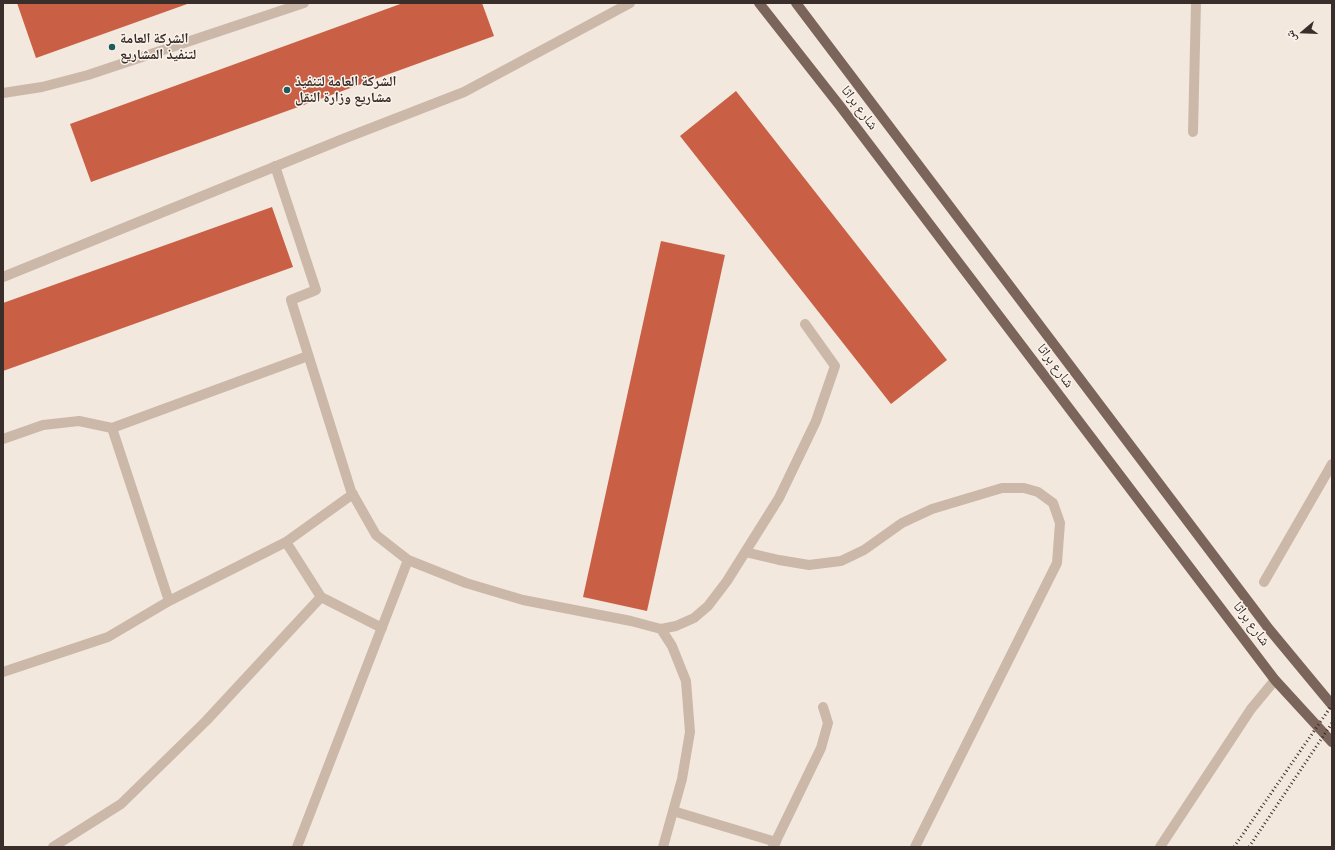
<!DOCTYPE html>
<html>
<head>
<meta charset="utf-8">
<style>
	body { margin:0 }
	#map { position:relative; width:1335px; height:850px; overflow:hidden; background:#f3e8de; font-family:Signika,"Noto Naskh Arabic",sans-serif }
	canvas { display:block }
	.frame { position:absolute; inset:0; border:4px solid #392e29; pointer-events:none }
	.north { position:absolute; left:1283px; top:12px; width:40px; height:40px; -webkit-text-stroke:3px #fbf3eb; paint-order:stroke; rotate:251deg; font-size:11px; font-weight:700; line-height:16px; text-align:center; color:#392e29 }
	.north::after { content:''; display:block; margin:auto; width:14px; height:18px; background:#392e29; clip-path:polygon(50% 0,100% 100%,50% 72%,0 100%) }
</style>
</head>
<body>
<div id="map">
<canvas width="1335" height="850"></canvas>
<div class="frame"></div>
<div class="north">ش</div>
</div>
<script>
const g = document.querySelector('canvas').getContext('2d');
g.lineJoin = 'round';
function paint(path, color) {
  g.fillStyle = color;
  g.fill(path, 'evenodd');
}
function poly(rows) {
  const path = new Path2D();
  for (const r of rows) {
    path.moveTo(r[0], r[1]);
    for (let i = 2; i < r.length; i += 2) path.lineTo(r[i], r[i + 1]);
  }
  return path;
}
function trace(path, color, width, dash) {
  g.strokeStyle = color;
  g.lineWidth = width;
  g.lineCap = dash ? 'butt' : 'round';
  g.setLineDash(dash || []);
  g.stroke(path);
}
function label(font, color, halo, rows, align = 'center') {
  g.font = font + ' Signika,"Noto Naskh Arabic",sans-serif';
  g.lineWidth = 3;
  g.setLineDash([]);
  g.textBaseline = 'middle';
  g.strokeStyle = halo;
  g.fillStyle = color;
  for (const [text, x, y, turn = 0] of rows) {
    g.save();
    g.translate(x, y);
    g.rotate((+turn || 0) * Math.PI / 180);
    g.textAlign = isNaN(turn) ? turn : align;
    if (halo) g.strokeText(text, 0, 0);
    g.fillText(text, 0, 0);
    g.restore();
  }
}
const building = poly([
	[17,3,190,3,36,58],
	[403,3,482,3,494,36,91,182,70,124],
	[736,91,947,360,891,404,680,136],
	[272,207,293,267,3,371,3,303],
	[661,241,725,255,647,611,583,597]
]);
const service = poly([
	[3,93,42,87,88,75,304,3],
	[1193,132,1196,3],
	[275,166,316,290,291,300,351,491,376,535,408,560,466,583,523,600,631,621,661,629,672,646,686,681,690,732,682,779,663,847],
	[112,428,169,601,286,542],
	[3,439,43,425,79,421,112,428,308,356],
	[353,494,286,542,321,597,382,628],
	[745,552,779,560,809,565,841,561,864,550,902,523,932,509,1002,488,1024,488,1038,492,1053,503,1060,523,1057,563,915,847],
	[1264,582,1332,464],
	[661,629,676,626,694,618,708,606,727,581,779,498,816,421,835,366,805,324],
	[3,672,108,637,169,601],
	[673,811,776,842],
	[53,847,121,804,206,721,321,597],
	[297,847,408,560],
	[773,847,821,748,828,723,823,707]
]);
const minor = poly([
	[1160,847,1251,709,1275,680]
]);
const tertiary = poly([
	[3,277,343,139,464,92,630,3]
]);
const primary = poly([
	[759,3,840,106,1275,680,1332,742],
	[796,3,1269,629,1332,705]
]);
const rail = poly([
	[1234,847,1332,705],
	[1249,847,1332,723]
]);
const markers = [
	[112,47,4,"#1d5b5c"],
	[287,90,4,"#1d5b5c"]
];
const poiNames = [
	["الشركة العامة",120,39],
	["لتنفيذ المشاريع",120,55],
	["الشركة العامة لتنفيذ",295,82],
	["مشاريع وزارة النقل",295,98]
];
const streetNames = [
	["شارع براثا",859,108,53],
	["شارع براثا",1055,366,53],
	["شارع براثا",1251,624,53]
];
paint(building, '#c96046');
trace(service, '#ccb8a9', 10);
trace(minor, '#ccb8a9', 10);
trace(tertiary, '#ccb8a9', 10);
trace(primary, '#7b645a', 10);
trace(rail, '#392e29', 3, [1, 3]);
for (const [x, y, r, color] of markers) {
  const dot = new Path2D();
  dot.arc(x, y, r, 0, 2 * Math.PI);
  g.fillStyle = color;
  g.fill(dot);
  trace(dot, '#fbf3eb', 1.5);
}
label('bold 14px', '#392e29', '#fbf3eb', poiNames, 'left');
label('14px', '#392e29', '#fbf3eb', streetNames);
</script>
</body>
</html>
